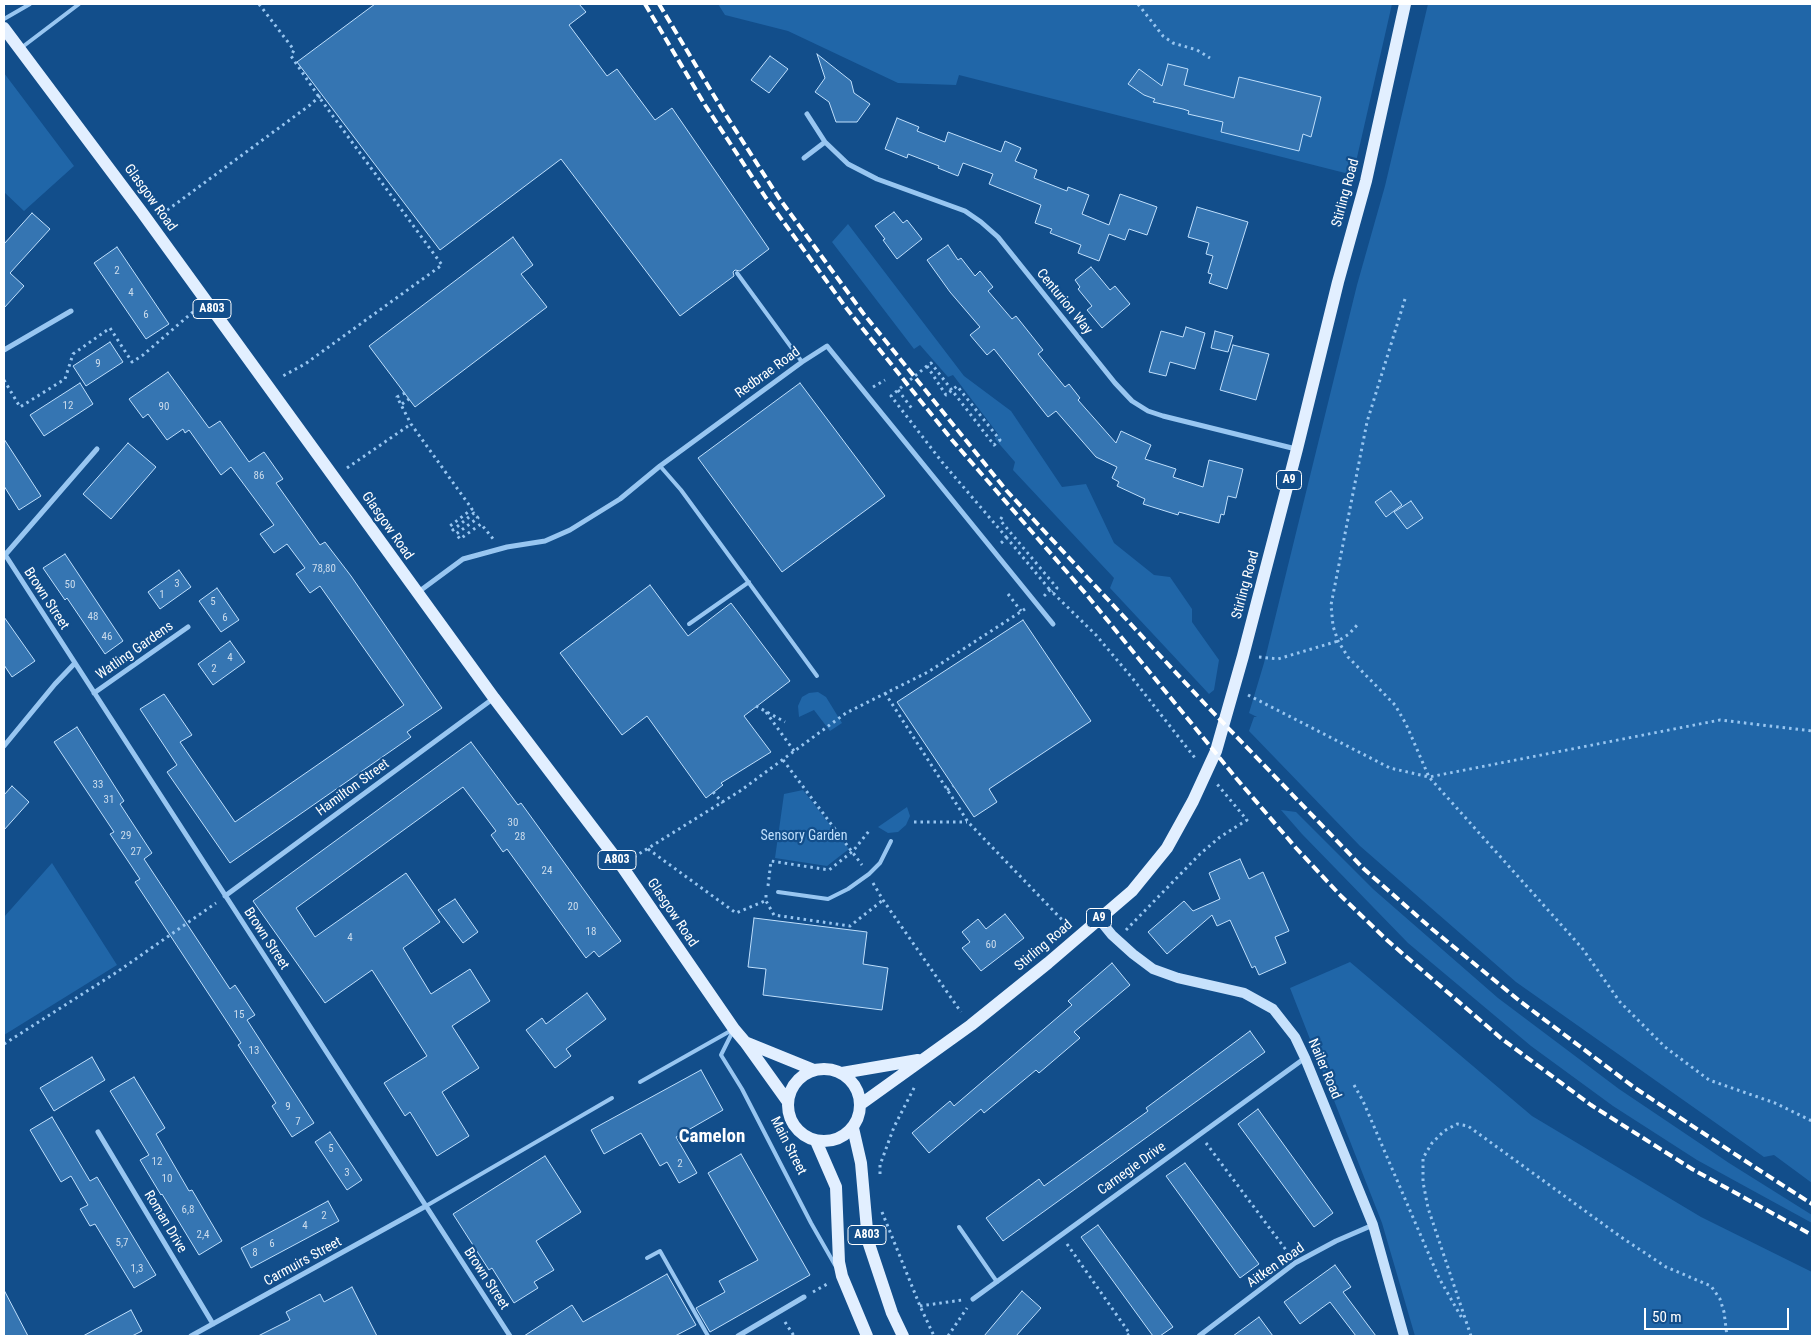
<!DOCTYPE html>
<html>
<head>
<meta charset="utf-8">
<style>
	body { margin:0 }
	#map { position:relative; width:1816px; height:1340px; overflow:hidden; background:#124e8b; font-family:"Roboto Condensed",sans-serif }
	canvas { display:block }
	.frame { position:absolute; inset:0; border:5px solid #fff; pointer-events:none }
	.scale { position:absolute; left:1644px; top:1308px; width:145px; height:22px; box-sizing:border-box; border:2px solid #fff; border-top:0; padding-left:6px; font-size:15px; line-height:18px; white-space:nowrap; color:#fff; -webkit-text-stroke:4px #124e8b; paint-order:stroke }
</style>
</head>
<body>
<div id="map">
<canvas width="1816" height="1340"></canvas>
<div class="frame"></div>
<div class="scale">50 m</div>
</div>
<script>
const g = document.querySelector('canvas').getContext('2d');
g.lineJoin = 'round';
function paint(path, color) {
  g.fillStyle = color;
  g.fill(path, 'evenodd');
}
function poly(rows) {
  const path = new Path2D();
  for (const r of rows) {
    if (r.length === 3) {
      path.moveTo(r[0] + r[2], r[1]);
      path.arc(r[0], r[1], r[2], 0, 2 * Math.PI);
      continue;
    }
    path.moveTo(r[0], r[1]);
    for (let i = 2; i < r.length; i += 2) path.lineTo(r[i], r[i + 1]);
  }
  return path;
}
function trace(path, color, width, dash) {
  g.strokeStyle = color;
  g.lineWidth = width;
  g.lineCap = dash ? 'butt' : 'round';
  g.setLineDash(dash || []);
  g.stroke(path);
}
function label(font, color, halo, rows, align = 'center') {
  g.font = font + ' "Roboto Condensed",sans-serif';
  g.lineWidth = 4.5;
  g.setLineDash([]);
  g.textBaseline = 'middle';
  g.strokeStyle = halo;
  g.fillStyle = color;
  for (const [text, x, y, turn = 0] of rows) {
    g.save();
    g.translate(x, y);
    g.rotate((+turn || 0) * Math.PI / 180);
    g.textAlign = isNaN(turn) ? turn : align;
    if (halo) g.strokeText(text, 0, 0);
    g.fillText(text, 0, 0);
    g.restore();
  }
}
const green = poly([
	[718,4,1392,4,1353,175,959,75,956,85,898,83,788,31,725,15],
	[1428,4,1812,4,1812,1183,1774,1155,1764,1157,1516,982,1360,846,1249,731,1254,717,1257,717,1249,713,1264,663,1357,285,1385,186],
	[4,73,74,166,24,211,4,192],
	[848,224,964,376,1011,411,1062,487,1086,484,1114,543,1154,575,1170,577,1192,609,1192,622,1219,660,1214,690,1209,694,1110,588,1114,578,1013,470,1015,462,995,439,998,434,953,375,948,377,920,345,914,349,832,242],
	[818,692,826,697,842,723,830,731,814,710,799,717,798,706,802,697,809,693],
	[803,790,849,849,827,866,775,858,784,794],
	[907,807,910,816,906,825,898,832,888,833,878,827],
	[1281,810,1296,812,1373,889,1498,998,1619,1089,1729,1163,1812,1215,1812,1223,1697,1160,1613,1106,1531,1046,1408,943,1302,834],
	[52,863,117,965,4,1035,4,917],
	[1350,962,1532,1116,1701,1217,1812,1272,1812,1336,1415,1336,1382,1223,1290,988]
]);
const building = poly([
	[375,4,579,4,586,12,569,25,607,76,617,69,655,120,672,108,769,249,740,271,735,270,733,272,734,276,680,316,561,159,440,250,297,62,375,4],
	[817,54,851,81,854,93,870,104,857,122,836,122,829,102,815,92,825,78,817,54],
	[770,56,788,69,769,93,751,80,770,56],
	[1168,64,1188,69,1184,85,1234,98,1239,77,1321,97,1311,137,1303,134,1299,151,1221,132,1223,122,1188,114,1189,111,1183,109,1153,102,1155,99,1144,95,1128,84,1139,69,1162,86,1168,64],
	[897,118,919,127,917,131,945,142,948,132,1001,152,1005,141,1021,148,1015,161,1037,170,1034,178,1067,191,1068,187,1089,195,1082,214,1109,225,1120,194,1157,207,1147,235,1129,229,1125,240,1109,234,1099,261,1078,253,1081,245,1050,233,1052,229,1035,223,1041,205,989,184,993,174,963,163,958,176,938,168,939,166,908,154,907,158,885,149,897,118],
	[1197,207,1248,222,1227,289,1209,283,1212,274,1208,273,1213,256,1206,254,1209,243,1188,237,1197,207],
	[894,212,903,223,907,220,922,239,897,259,883,240,885,239,875,226,894,212],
	[32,213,50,229,10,273,24,286,4,308,4,244,32,213],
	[513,237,533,265,521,274,547,307,415,407,369,346,513,237],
	[948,245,958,260,961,258,975,276,980,271,993,287,988,291,1012,319,1016,316,1043,350,1038,354,1065,387,1069,384,1080,398,1078,400,1116,443,1121,431,1151,445,1145,459,1176,469,1173,477,1203,487,1209,460,1243,469,1236,498,1228,496,1224,515,1221,514,1219,523,1179,512,1178,515,1143,504,1145,499,1117,486,1119,482,1112,478,1117,467,1096,457,1056,411,1048,417,994,349,987,355,970,335,980,327,950,292,927,260,948,245],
	[117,247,169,324,146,339,94,263,117,247],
	[1091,267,1110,290,1115,286,1130,304,1102,328,1087,310,1092,306,1078,289,1080,287,1075,280,1091,267],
	[1186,327,1205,333,1195,369,1170,362,1166,376,1149,372,1161,331,1183,337,1186,327],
	[1215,331,1233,336,1228,352,1211,348,1215,331],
	[110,342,123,362,86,386,73,366,110,342],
	[1233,345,1269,354,1256,400,1220,390,1233,345],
	[168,372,209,428,220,421,249,462,264,452,283,479,276,483,320,545,325,542,351,576,442,708,407,732,411,737,230,863,167,772,177,765,140,709,164,694,192,735,180,742,235,822,404,705,320,586,310,593,296,574,305,568,287,544,274,553,260,534,274,525,231,467,221,475,189,430,185,433,183,429,167,440,148,414,143,418,129,399,168,372],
	[80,383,93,404,44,436,30,415,80,383],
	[800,383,885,496,782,572,698,458,800,383],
	[4,439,41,496,19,510,4,486,4,439],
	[128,443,156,467,111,519,83,494,128,443],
	[1391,491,1402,505,1386,517,1375,502,1391,491],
	[1411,501,1423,518,1407,529,1394,512,1411,501],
	[65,554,123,641,105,654,67,598,65,600,43,568,65,554],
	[179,570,191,587,160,609,148,592,179,570],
	[650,585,688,636,731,603,790,681,744,716,771,752,721,783,723,785,706,798,647,716,622,735,560,653,650,585],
	[217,588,239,620,221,632,199,601,217,588],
	[4,617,35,661,12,677,4,665,4,617],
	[1023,620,1091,721,989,789,997,802,974,817,897,702,1023,620],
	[230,641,245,662,213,685,198,664,230,641],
	[77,727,124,801,120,804,152,853,144,859,230,989,235,985,255,1015,247,1020,314,1123,292,1137,272,1106,276,1103,238,1045,241,1043,135,882,140,879,110,834,114,832,54,742,77,727],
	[471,742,518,805,521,803,621,941,599,957,594,951,586,958,507,849,503,852,491,835,496,831,463,787,296,908,315,937,406,873,440,922,403,948,431,994,470,969,490,1001,452,1026,479,1068,442,1092,469,1136,437,1156,410,1112,405,1116,384,1083,427,1056,372,970,325,1003,253,901,471,742],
	[12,786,29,802,4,830,4,795,12,786],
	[1240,859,1249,879,1263,872,1289,931,1275,937,1286,963,1259,975,1255,966,1252,968,1230,920,1217,926,1212,915,1167,954,1148,932,1184,901,1193,911,1220,899,1209,873,1240,859],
	[455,899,478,932,463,943,438,910,455,899],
	[1005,914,1024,938,981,971,962,948,970,942,962,932,978,919,986,929,1005,914],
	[754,918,867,932,863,964,888,968,882,1010,763,995,766,969,748,967,754,918],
	[1112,963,1130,985,1074,1032,1080,1038,1039,1073,1036,1070,984,1113,981,1109,929,1153,912,1133,950,1101,954,1106,1072,1005,1068,1001,1112,963],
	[587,993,606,1019,566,1049,571,1056,555,1068,526,1030,542,1018,546,1024,587,993],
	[1250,1031,1265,1052,1003,1241,986,1218,1039,1179,1044,1186,1148,1111,1146,1108,1250,1031],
	[92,1057,105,1080,54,1111,40,1088,92,1057],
	[701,1070,723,1110,676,1137,697,1173,679,1183,667,1162,660,1166,641,1133,604,1154,591,1130,701,1070],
	[134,1077,165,1128,156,1134,189,1191,192,1190,222,1241,199,1255,162,1194,161,1195,140,1160,149,1155,110,1091,134,1077],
	[1258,1109,1333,1213,1314,1227,1238,1124,1258,1109],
	[52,1117,90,1181,97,1177,156,1275,134,1288,95,1224,90,1226,80,1209,88,1205,71,1176,61,1182,30,1130,52,1117],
	[330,1132,362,1180,347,1190,315,1142,330,1132],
	[741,1154,810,1275,710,1332,696,1308,725,1292,719,1281,758,1260,708,1173,741,1154],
	[545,1156,581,1212,536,1241,554,1270,534,1282,538,1288,514,1303,492,1268,489,1270,453,1214,545,1156],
	[1185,1163,1259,1264,1240,1278,1166,1176,1185,1163],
	[328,1201,339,1221,251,1268,241,1248,328,1201],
	[1098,1225,1173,1327,1160,1336,1153,1336,1081,1237,1098,1225],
	[1335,1265,1351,1287,1343,1292,1376,1336,1356,1336,1330,1302,1300,1324,1284,1302,1335,1265],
	[667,1274,696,1325,675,1336,524,1336,572,1305,583,1322,667,1274],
	[352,1287,377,1336,258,1336,290,1320,286,1312,320,1294,324,1302,352,1287],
	[4,1290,28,1336,4,1336,4,1290],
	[1022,1291,1041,1308,1016,1336,984,1336,1022,1291],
	[131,1310,142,1331,132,1336,83,1336,131,1310],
	[1259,1317,1273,1336,1233,1336,1259,1317]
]);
const path = poly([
	[259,4,294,50,291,56,319,97,442,265,305,364,281,377],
	[1138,4,1163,36,1173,43,1197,50,1210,58],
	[162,214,310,105,319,97,323,97],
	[1405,299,1367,422,1331,605,1333,626,1338,641,1348,657,1395,705,1406,724,1429,777,1720,720,1812,731],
	[927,366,946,395,957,386,1000,440,994,445,931,363,927,366,898,390,891,396,942,462,1007,538],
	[4,380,20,407,65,379,73,354,110,328,132,362,143,355,194,311],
	[873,387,885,380],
	[898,390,913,410],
	[405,393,397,397,411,424,472,509,450,526,453,530,474,513,478,518,456,534,460,539,481,524,494,540],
	[402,404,409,399],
	[347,468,411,424],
	[1002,517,1000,520,1057,588,1052,592],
	[1001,543,1007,538,1050,590],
	[1008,594,1021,611],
	[1044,596,1050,590,1096,635,1133,679,1195,758],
	[1259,657,1278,659,1338,641,1349,634,1358,624],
	[885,693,968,822,1069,927],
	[1248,695,1390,768,1429,777,1582,948,1620,1002,1665,1047,1709,1080,1775,1103,1812,1121],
	[756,706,785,722],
	[766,712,794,751],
	[783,760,862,865],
	[947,790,953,786],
	[713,792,723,803],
	[914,822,967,822],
	[648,849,736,913,767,900],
	[634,857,740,791,846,713,928,672,1025,609],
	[873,883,883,900,961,1012],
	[768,886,771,861,829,870,853,851,869,831],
	[766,895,766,901,774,915,850,926,883,900],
	[1126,930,1200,854,1220,837,1247,820,1217,784],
	[4,1044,117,972,216,903],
	[1354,1085,1363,1101,1439,1278,1463,1320],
	[1206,1143,1289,1254],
	[880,1174,880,1165,894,1127,915,1086],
	[882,1212,920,1306,934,1336],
	[1067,1244,1130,1334,1126,1336],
	[813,1292,829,1283],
	[920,1306,962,1300],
	[785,1322,794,1336],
	[948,1336,967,1308],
	[1471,1336,1428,1208,1423,1182,1423,1158,1432,1143,1444,1131,1457,1124,1468,1126,1621,1237,1666,1267,1711,1286,1720,1299,1724,1312,1727,1336]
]);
const lane = poly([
	[4,19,30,4],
	[21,48,79,4],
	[737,273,802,362],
	[660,466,681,490,817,676],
	[689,624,749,582],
	[778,892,828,899,848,889,869,874,880,863,891,841],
	[733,1031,721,1055,742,1089,811,1223,835,1265],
	[640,1082,732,1030],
	[426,1206,612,1098],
	[959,1227,997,1282],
	[647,1258,660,1251,708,1336]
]);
const street = poly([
	[807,114,825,142,848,164,877,179,965,211,981,222,998,237,1115,383,1132,401,1148,411,1163,416,1296,449],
	[804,158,825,142],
	[4,350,71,311],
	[4,553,510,1336],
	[5,555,97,449],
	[417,593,463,559,507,547,545,541,570,530,620,499,660,466,802,362,827,346,1053,624],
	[94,693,188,627],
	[4,746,55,684,75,663],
	[225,896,494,698],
	[98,1132,213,1324],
	[973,1299,1305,1058],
	[191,1336,426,1206],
	[738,1336,804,1297],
	[1199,1336,1295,1263,1336,1241,1373,1225]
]);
const secondary = poly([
	[1099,919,1112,935,1133,954,1153,969,1178,978,1244,993,1273,1009,1295,1037,1305,1058,1373,1225,1404,1336]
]);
const primary = poly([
	[4,28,141,211,494,698,621,865,734,1029,745,1042,788,1102],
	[745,1042,814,1070],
	[824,1105,36],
	[842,1073,918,1060],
	[861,1104,971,1025,1048,963,1132,891,1167,848,1193,801,1216,751,1243,656,1297,449,1338,282,1366,181,1405,4],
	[853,1128,861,1163,868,1241,892,1313,903,1336],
	[816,1141,836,1187,839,1262,842,1276,867,1336]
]);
const rail = poly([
	[645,4,705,105,766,198,847,309,952,440,1086,594,1236,778,1296,848,1341,896,1388,941,1502,1039,1591,1105,1692,1169,1812,1235],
	[659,4,722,109,779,198,863,313,1006,490,1206,705,1364,869,1432,929,1521,1002,1635,1088,1756,1168,1812,1204]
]);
const numberNames = [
	["2",117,271],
	["4",131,293],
	["6",146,315],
	["9",98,364],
	["12",68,406],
	["90",164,407],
	["86",259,476],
	["78,80",324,569],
	["3",177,584],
	["50",70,585],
	["1",162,595],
	["5",213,602],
	["48",93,617],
	["6",225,618],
	["46",107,637],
	["4",230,658],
	["2",214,669],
	["33",98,785],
	["31",109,800],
	["30",513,823],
	["29",126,836],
	["28",520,837],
	["27",136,852],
	["24",547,871],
	["20",573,907],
	["18",591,932],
	["4",350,938],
	["60",991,945],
	["15",239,1015],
	["13",254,1051],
	["9",288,1107],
	["7",298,1122],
	["5",331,1149],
	["12",157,1162],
	["2",680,1164],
	["3",347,1173],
	["10",167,1179],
	["6,8",188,1210],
	["2",324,1216],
	["4",305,1226],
	["2,4",203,1235],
	["5,7",122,1243],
	["6",272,1244],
	["8",255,1253],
	["1,3",137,1269]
];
const shields = [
	[212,309,38],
	[1289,480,25],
	[617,860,38],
	[1099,918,25],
	[867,1235,38]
];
const shieldNames = [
	["A803",212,309],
	["A9",1289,480],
	["A803",617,860],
	["A9",1099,918],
	["A803",867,1235]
];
const streetNames = [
	["Stirling Road",1346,193,-75],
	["Glasgow Road",150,198,54],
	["Centurion Way",1064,302,51],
	["Redbrae Road",768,373,-36],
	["Glasgow Road",387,526,55],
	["Stirling Road",1246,585,-75],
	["Brown Street",46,599,57],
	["Watling Gardens",135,651,-35],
	["Hamilton Street",353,788,-36],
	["Glasgow Road",672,913,56],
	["Brown Street",266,939,57],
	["Stirling Road",1044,946,-40],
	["Nailer Road",1324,1069,67],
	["Main Street",788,1146,63],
	["Carnegie Drive",1132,1169,-36],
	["Roman Drive",165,1222,59],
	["Carmuirs Street",303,1262,-29],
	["Aitken Road",1276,1266,-35],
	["Brown Street",486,1279,57]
];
const parkNames = [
	["Sensory Garden",804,836]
];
const districtNames = [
	["Camelon",712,1137]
];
paint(green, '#2066a8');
paint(building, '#3575b2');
trace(building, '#bfdffc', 1);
trace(path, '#98c6f1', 3, [2.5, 4]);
trace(lane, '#98c6f1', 4);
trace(street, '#98c6f1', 5);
trace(secondary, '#c6e1fc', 10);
trace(primary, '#e2efff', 12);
trace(rail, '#fff', 4, [9, 4]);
label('11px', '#ccdcec', null, numberNames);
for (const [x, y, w] of shields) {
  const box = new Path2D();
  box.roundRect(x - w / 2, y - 9.5, w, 19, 4);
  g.fillStyle = '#124e8b';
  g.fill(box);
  trace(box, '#fff', 1);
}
label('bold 12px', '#fff', null, shieldNames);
label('14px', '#fff', '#124e8b', streetNames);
label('14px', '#bfdffc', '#124e8b', parkNames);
label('bold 19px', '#fff', '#124e8b', districtNames);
</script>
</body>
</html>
